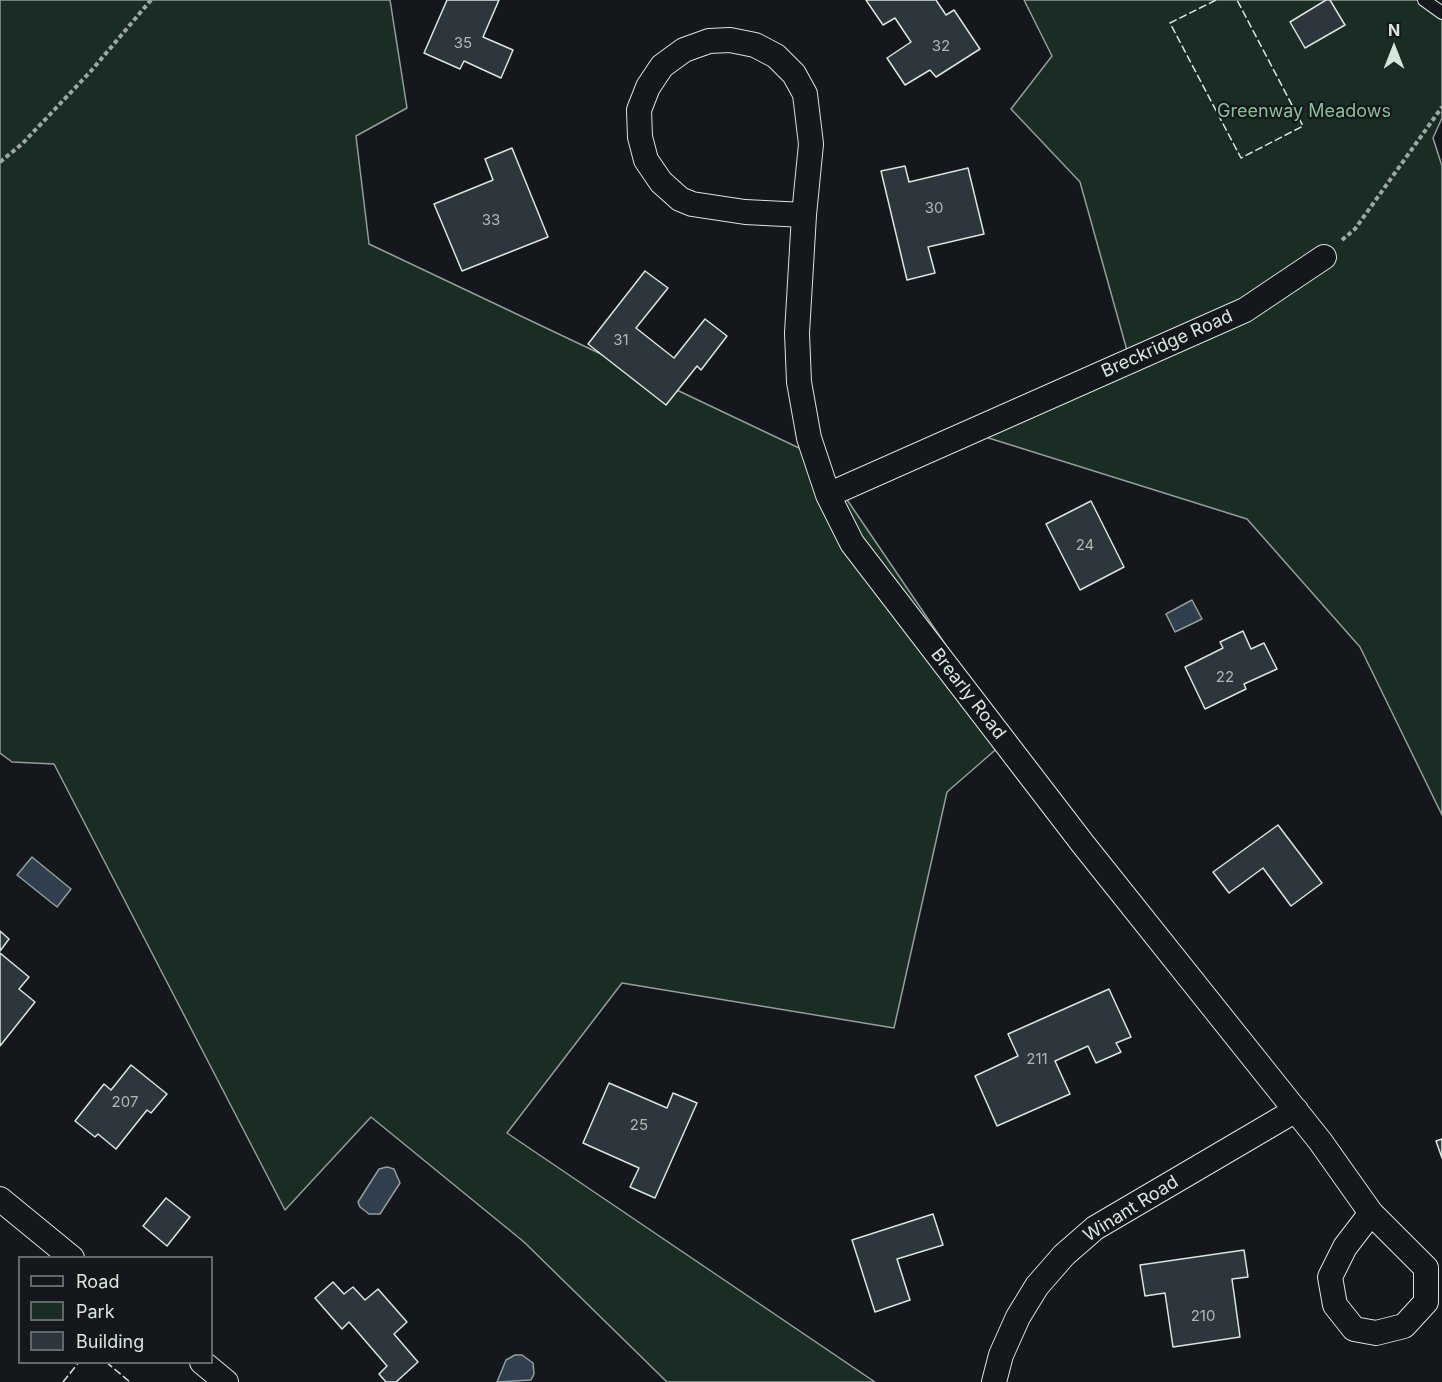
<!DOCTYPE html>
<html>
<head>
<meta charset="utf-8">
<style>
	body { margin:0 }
	#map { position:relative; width:1442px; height:1382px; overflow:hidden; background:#14181c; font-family:Inter,sans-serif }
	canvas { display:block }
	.legend { position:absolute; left:18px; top:1256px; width:195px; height:108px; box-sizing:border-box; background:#14181c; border:2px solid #626a69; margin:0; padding:8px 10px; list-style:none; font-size:18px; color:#d8e6dc }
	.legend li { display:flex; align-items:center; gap:12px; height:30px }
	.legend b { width:30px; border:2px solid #626a69 }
	.north { position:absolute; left:1364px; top:18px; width:60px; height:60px; -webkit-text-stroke:4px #14181c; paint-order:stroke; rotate:0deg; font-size:16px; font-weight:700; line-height:24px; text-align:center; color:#d8e6dc }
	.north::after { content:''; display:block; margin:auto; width:21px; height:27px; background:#d8e6dc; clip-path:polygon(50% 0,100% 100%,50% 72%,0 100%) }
</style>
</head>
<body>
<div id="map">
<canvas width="1442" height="1382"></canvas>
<ul class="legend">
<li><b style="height:8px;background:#14181c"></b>Road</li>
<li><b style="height:16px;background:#1a2d24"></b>Park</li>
<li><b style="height:16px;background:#2c363c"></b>Building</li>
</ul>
<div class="north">N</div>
</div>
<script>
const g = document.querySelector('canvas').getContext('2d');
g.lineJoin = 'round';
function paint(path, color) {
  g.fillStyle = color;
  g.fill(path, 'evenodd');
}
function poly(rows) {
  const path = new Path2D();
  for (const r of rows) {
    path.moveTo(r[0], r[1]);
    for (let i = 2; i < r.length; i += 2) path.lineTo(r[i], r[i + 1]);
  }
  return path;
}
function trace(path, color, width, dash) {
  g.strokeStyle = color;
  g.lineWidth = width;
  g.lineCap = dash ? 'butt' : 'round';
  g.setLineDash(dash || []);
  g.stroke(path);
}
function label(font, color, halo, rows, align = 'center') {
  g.font = font + ' Inter,sans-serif';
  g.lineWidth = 4.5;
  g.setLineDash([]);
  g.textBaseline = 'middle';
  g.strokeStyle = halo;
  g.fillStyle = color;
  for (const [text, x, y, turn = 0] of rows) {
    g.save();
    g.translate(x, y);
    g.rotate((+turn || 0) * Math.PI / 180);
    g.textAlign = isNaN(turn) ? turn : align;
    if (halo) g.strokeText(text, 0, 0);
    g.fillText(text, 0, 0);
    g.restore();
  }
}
const green = poly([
	[0,0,390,0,407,108,356,136,369,244,818,457,1009,738,947,792,894,1028,622,983,507,1133,875,1382,667,1382,524,1242,371,1117,285,1210,54,764,12,762,0,753,0,0],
	[1024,0,1433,0,1442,9,1442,118,1433,138,1442,166,1442,815,1360,647,1247,519,979,435,1133,372,1080,182,1011,109,1052,56,1024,0]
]);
const water = poly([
	[1192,600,1202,619,1175,632,1166,614,1192,600],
	[32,857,71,889,57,907,17,875,32,857],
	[387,1167,394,1169,400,1183,380,1214,369,1214,360,1207,358,1202,379,1169,387,1167],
	[515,1355,522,1355,533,1363,534,1374,531,1380,497,1382,506,1360,515,1355]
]);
const building = poly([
	[447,0,499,0,483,37,513,50,501,78,464,61,460,69,424,53,447,0],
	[866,0,936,0,946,15,954,10,980,49,936,77,930,70,905,85,887,58,911,42,895,18,883,25,866,0],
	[1326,0,1330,0,1345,25,1305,48,1290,22,1326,0],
	[512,148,548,237,462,271,434,204,493,180,485,159,512,148],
	[905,166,909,182,968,168,984,234,928,247,935,273,907,280,881,171,905,166],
	[645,271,668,288,636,328,674,358,705,319,727,336,701,370,697,366,666,405,588,344,645,271],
	[1091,501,1124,567,1080,590,1046,524,1091,501],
	[1243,631,1251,649,1264,643,1277,669,1244,684,1246,689,1205,709,1185,667,1223,648,1220,642,1243,631],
	[1278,825,1322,883,1291,906,1263,868,1229,893,1213,872,1278,825],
	[0,931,9,939,0,951,0,931],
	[0,953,29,977,19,989,35,1002,0,1046,0,953],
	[1109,989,1131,1037,1116,1043,1121,1052,1096,1063,1088,1046,1055,1061,1070,1094,997,1126,975,1076,1018,1056,1008,1034,1109,989],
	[131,1065,167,1094,151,1113,147,1110,116,1149,98,1134,95,1137,75,1121,104,1084,111,1090,131,1065],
	[609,1083,667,1108,673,1093,697,1103,655,1198,630,1187,639,1168,583,1143,609,1083],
	[1442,1139,1442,1158,1436,1141,1442,1139],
	[166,1198,190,1217,167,1246,143,1226,166,1198],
	[933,1214,943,1245,897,1259,910,1300,875,1312,852,1240,933,1214],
	[1244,1250,1248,1277,1232,1279,1240,1337,1173,1347,1165,1293,1145,1296,1140,1265,1244,1250],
	[333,1282,344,1294,353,1287,365,1300,378,1289,407,1322,394,1334,418,1362,396,1382,386,1382,379,1374,387,1366,349,1322,342,1329,315,1298,333,1282]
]);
const path = poly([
	[0,162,22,144,91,71,151,0],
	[1342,240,1355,229,1442,107]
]);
const lane = poly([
	[1424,0,1442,13]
]);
const street = poly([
	[730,40,755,45,776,56,794,74,805,94,811,144,804,215,745,212,692,204,680,199,661,182,646,160,640,137,639,110,648,87,662,66,684,50,709,41,730,40],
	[804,215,797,333,799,382,809,438,828,495,852,543,1083,844,1320,1141,1371,1213,1345,1247,1330,1277,1335,1305,1354,1329,1376,1333,1404,1326,1426,1302,1426,1268,1371,1213],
	[828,495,1245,310,1324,257],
	[0,1199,72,1258],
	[202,1362,226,1382],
	[994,1382,1001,1355,1018,1317,1037,1286,1064,1255,1095,1228,1296,1110]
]);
const fence = poly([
	[1216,0,1170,23,1241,158,1303,126,1237,0],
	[106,1362,130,1382],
	[63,1382,79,1362]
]);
const numberNames = [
	["35",463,43],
	["32",941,46],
	["30",934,208],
	["33",491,220],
	["31",621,340],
	["24",1085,545],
	["22",1225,677],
	["211",1037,1059],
	["207",125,1102],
	["25",639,1125],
	["210",1203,1316]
];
const parkNames = [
	["Greenway Meadows",1304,112]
];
const streetNames = [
	["Breckridge Road",1167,344,-24],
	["Brearly Road",968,694,52],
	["Winant Road",1131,1209,-32]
];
paint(green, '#1a2d24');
trace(green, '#939e99', 1.5);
paint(water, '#2f3f4d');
trace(water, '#939e99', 1.5);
paint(building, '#2c363c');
trace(building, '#d8e6dc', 1.5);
trace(lane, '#d8e6dc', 14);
trace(street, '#d8e6dc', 26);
trace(path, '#9da8a2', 4, [4.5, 3]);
trace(lane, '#14181c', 12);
trace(street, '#14181c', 24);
trace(fence, '#d8e6dc', 1.5, [8, 3]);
label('15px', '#adbab4', null, numberNames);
label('18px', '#8ac095', '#14181c', parkNames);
label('18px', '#d8e6dc', '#14181c', streetNames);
</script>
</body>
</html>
